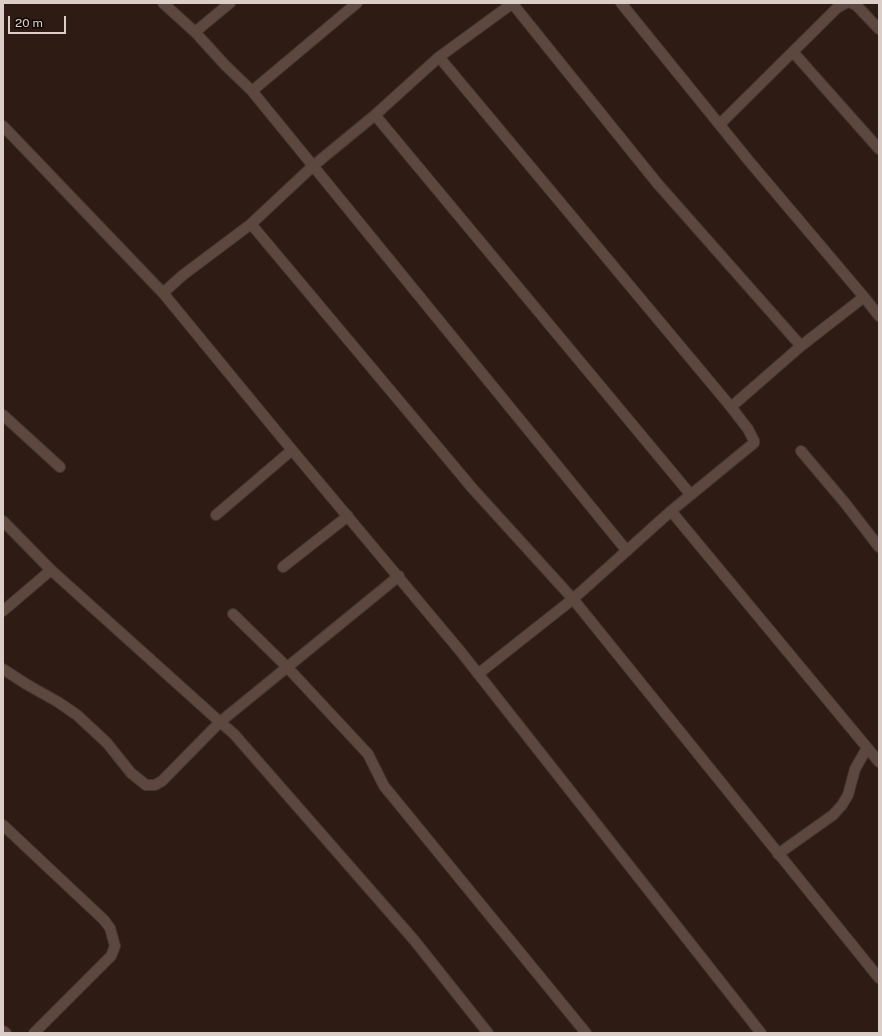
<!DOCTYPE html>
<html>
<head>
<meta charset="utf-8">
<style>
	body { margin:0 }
	#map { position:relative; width:882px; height:1036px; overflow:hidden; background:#2d1b14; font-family:"Public Sans",sans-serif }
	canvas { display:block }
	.frame { position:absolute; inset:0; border:4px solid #dbcec9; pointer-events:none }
	.scale { position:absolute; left:8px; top:16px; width:58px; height:18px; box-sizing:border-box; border:2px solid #dbcec9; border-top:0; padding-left:5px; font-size:12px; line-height:14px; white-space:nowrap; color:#dbcec9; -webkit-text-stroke:3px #100805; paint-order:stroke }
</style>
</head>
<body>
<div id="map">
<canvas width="882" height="1036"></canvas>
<div class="frame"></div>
<div class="scale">20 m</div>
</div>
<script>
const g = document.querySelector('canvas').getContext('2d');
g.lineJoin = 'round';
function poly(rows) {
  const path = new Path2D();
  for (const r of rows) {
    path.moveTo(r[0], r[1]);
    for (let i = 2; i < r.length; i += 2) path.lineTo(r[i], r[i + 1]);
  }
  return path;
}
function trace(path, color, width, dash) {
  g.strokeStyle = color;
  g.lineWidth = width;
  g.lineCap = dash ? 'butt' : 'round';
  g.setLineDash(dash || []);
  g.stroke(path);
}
const lane = poly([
	[3,415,60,467],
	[778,854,833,815,842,805,848,795,855,769,867,748]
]);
const street = poly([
	[163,3,195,32,225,65,252,91,627,551],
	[512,3,657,183,801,346],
	[621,3,749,161,864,297,801,346,731,407],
	[851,3,856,5,879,29],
	[195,32,230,3],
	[793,52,879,149],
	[439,57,731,407,748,429,754,441,754,443,671,511,573,599,478,674],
	[252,91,357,3],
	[375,115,691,495],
	[720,124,837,8,846,3],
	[3,126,163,293,292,450,461,652,761,1033],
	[251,224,473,489,573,599,879,978],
	[163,293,183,275,251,224,313,166,375,115,439,57,513,3],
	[864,297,879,316],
	[801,451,845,503,879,547],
	[671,511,879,762],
	[216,515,292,450],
	[3,521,51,570,220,722,399,576],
	[283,567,348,516],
	[3,611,51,570],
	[233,614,287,667,368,754,384,786,586,1033],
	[3,669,26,684,58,702,77,715,107,743,131,773,146,785,155,785,162,781,220,722,234,734,414,940,488,1033],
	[3,825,104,920,110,928,115,946,111,956,34,1033],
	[3,1031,6,1033]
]);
trace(lane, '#443632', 12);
trace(street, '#443632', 12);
trace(lane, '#5d4840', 10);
trace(street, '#5d4840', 10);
</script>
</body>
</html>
